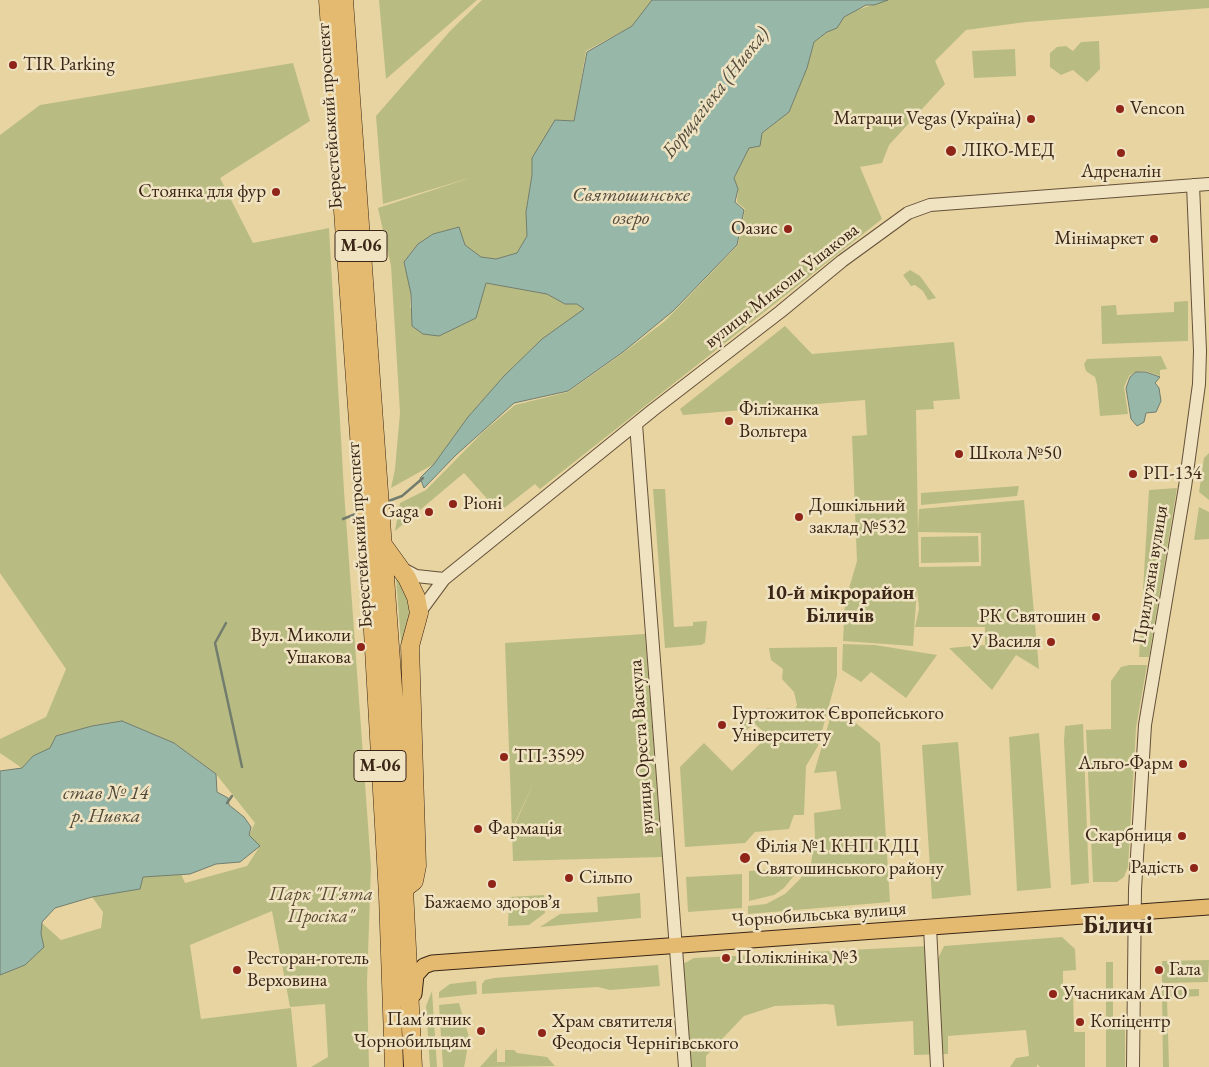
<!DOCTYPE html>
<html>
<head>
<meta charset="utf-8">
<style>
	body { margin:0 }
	canvas { display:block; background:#e7d4a1 }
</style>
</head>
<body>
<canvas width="1209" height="1067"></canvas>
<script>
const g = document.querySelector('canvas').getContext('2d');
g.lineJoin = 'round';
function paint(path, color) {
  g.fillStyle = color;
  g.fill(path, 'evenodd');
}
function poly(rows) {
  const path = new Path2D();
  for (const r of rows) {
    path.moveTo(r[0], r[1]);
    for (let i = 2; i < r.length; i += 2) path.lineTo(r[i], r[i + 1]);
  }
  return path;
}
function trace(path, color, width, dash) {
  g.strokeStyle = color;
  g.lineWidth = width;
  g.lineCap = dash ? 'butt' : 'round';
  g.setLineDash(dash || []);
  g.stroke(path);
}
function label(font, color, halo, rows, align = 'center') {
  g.font = font + ' "EB Garamond",serif';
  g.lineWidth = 5;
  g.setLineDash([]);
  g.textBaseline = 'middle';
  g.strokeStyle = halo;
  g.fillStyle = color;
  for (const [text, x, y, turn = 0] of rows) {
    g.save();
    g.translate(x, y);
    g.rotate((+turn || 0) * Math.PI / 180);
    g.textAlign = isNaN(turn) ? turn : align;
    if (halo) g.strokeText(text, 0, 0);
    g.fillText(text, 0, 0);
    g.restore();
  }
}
const green = poly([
	[379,0,477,0,386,79],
	[482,0,652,0,632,26,586,51,574,121,532,158,532,175,526,212,527,236,517,253,496,259,481,257,465,245,458,227,433,234,418,244,404,262,411,294,410,308,458,326,476,318,486,283,547,294,565,304,577,303,585,310,542,339,504,376,468,417,434,464,391,488,395,469,400,413,397,363,391,266,378,208,473,177,383,204,376,116,451,30],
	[887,0,1209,0,1209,8,1026,22,966,30,935,61,945,84,889,145,882,163,860,167,882,219,540,489,535,484,499,512,464,473,395,531,400,503,426,490,484,431,515,405,568,392,623,353,665,321,738,245,745,209,737,202,738,189,734,179,749,147,754,146,762,133,789,112,807,68,814,42,827,32,837,28,844,17,857,10],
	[1099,41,1100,69,1087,82,1073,70,1061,75,1050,67,1050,53,1057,47,1066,46,1073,51,1081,42],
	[1015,49,1016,76,974,78,972,51],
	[293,63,310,121,220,178,253,243,329,228,344,491,371,867,367,983,369,1067,311,1067,328,1057,325,1004,290,1007,272,911,190,945,201,1019,291,1008,297,1067,0,1067,0,975,25,965,41,934,42,923,61,940,101,928,103,912,92,897,139,889,143,877,181,874,185,883,247,866,260,846,249,835,255,823,216,774,174,743,122,721,92,726,57,736,50,748,33,756,22,768,0,753,0,739,46,717,66,669,0,573,0,135,40,105],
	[910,270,920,276,936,298,928,300,923,291,915,285,911,286,903,275],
	[1188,301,1188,341,1102,344,1101,306,1116,305,1117,315,1174,312,1174,302],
	[785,326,812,354,954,342,960,399,933,401,934,409,916,410,918,531,919,509,1024,500,1039,669,1016,655,992,690,949,648,985,645,985,627,915,627,919,609,917,589,913,646,843,641,845,602,857,561,852,436,867,435,865,400,683,415,680,409],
	[918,532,981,533,981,566,919,567],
	[1161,356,1167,369,1160,370,1160,376,1146,371,1136,372,1129,376,1124,387,1128,414,1100,416,1097,384,1095,377,1086,371,1084,364,1087,359],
	[1209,453,1209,500,1199,492,1204,458],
	[1019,486,1017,496,921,505,921,493],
	[1177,488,1149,657,1139,657,1149,490],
	[653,489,665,489,674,627,693,626,693,622,707,621,705,643,701,645,665,648],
	[1199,507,1209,512,1209,539,1194,540],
	[978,536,979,562,921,563,921,537],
	[396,578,401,582,412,604,405,693],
	[645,634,662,857,513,861,512,831,535,780,512,829,505,643],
	[843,644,875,645,937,655,906,698,871,672,861,682,842,670],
	[837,647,837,676,818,746,806,766,804,815,794,815,789,829,755,832,745,843,685,847,680,767,704,743,732,771,768,736,755,724,745,731,738,724,754,709,772,708,783,717,792,718,797,705,794,692,782,679,783,669,771,660,769,648],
	[1129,665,1147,665,1136,728,1128,867,1124,877,1117,882,1093,882,1086,730,1111,729,1111,681,1121,667],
	[834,705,880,743,890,902,748,914,748,906,766,904,785,894,800,879,811,864,815,837,814,813,841,809,836,771,814,773],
	[1083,724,1089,883,1071,885,1064,741,1065,726],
	[1039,733,1051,888,1017,891,1009,737],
	[958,742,971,895,932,899,922,745],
	[801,867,784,888,774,895,749,901,749,871],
	[742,874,742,908,688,912,686,877],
	[640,893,641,918,540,927,560,914,598,912,597,897],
	[544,895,545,913,529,925,508,926,509,897],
	[1062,937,1075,949,1076,970,1063,971,1063,987,1071,987,1073,989,1074,1032,1085,1032,1085,1067,1040,1067,1037,1064,1037,1067,1010,1067,1016,1058,1029,1056,1026,1030,948,1036,948,1054,914,1055,913,1021,837,1026,834,1005,826,1004,775,1006,744,1016,706,1056,706,1067,688,1067,681,965,694,958,928,946,935,965,944,946],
	[1209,960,1208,982,1162,983,1162,961],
	[1106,962,1113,962,1113,1024,1125,1024,1125,1067,1106,1067],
	[658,965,660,986,610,990,598,987,482,994,482,984,485,980,494,978],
	[476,981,477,994,439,998,439,992,450,984],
	[1199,989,1199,996,1167,998,1169,1067,1163,1067,1162,990],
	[432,991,437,1067,430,1067,426,1006],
	[459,1003,469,1037,465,1063,464,1067,443,1067,439,1005],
	[497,1048,497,1062,505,1062,505,1050,514,1050,517,1053,547,1057,555,1066,480,1067]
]);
const water = poly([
	[652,0,888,0,874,5,866,5,857,10,844,17,837,28,827,32,814,42,807,68,789,112,762,133,760,146,749,148,734,178,738,189,735,202,744,210,737,245,707,276,673,311,623,352,568,391,514,403,456,455,424,488,420,478,434,464,468,417,504,376,542,339,584,309,577,304,565,304,547,294,486,283,476,318,439,336,423,334,412,326,411,294,404,262,418,244,433,234,459,227,465,245,481,257,496,259,517,253,527,236,526,212,532,175,532,158,555,120,574,121,587,52,632,26,652,0],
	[1136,372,1146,372,1160,377,1155,383,1159,388,1161,401,1156,412,1146,413,1144,422,1137,426,1131,419,1126,388,1130,377,1136,372],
	[122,721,174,743,216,774,217,792,228,798,229,805,244,817,251,827,249,835,260,846,240,862,216,864,190,874,143,877,140,889,92,897,55,908,42,922,41,934,44,947,25,965,0,975,0,771,22,768,33,756,50,748,56,736,92,726,122,721]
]);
const stream = poly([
	[386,502,402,496,423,478],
	[343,519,358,513],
	[226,623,215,643,242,767],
	[227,803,232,796]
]);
const minor = poly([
	[636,424,685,1067],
	[401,568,416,576,444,579],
	[419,613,444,579,653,410,780,312,842,261,908,213,930,205,1209,184],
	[930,927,937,1067],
	[1133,1067,1135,889,1145,725,1185,487,1199,384,1200,351,1193,185]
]);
const major = poly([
	[414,994,416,975,424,966,432,963,1209,907]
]);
const highway = poly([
	[328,0,373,631,388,896,394,1067],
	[344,0,396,731,413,1067],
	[384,546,407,578,416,597,419,613,410,646,417,866,414,881,404,889]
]);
const markers = [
	[13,65,5,"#8f2418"],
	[1120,109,5,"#8f2418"],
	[1031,119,5,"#8f2418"],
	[951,151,6,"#8f2418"],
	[1121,153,5,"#8f2418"],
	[276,192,5,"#8f2418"],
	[788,229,5,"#8f2418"],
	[1154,239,5,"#8f2418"],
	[729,421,5,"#8f2418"],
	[959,454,5,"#8f2418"],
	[1133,474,5,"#8f2418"],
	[453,504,5,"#8f2418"],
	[429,512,5,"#8f2418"],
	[799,517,5,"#8f2418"],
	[1096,617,5,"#8f2418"],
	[1051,642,5,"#8f2418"],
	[361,647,5,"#8f2418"],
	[722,725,5,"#8f2418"],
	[504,757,5,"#8f2418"],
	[1183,764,5,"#8f2418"],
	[478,829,5,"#8f2418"],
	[1182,836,5,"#8f2418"],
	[745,858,6,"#8f2418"],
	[1194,868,5,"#8f2418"],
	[569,878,5,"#8f2418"],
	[492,884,5,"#8f2418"],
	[726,958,5,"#8f2418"],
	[237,970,5,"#8f2418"],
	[1159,970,5,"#8f2418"],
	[1053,994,5,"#8f2418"],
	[1080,1022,5,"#8f2418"],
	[481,1031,5,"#8f2418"],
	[542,1033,5,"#8f2418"]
];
const shields = [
	[361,246,52],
	[380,766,52]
];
const shieldNames = [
	["М-06",361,246],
	["М-06",380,766]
];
const poiNames = [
	["TIR Parking",23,65],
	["Vencon",1130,109],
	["Матраци Vegas (Україна)",1021,119,"right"],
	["ЛІКО-МЕД",962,151],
	["Адреналін",1121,172,"center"],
	["Стоянка для фур",266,192,"right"],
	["Оазис",778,229,"right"],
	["Мінімаркет",1144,239,"right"],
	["Філіжанка",739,410],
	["Вольтера",739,432],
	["Школа №50",969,454],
	["РП-134",1143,474],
	["Ріоні",463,504],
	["Дошкільний",809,506],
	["заклад №532",809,528],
	["Gaga",419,512,"right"],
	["РК Святошин",1086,617,"right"],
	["Вул. Миколи",351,636,"right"],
	["Ушакова",351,658,"right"],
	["У Василя",1041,642,"right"],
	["Гуртожиток Європейського",732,714],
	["Університету",732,736],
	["ТП-3599",514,757],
	["Альго-Фарм",1173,764,"right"],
	["Фармація",488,829],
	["Скарбниця",1172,836,"right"],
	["Філія №1 КНП КДЦ",756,847],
	["Святошинського району",756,869],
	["Радість",1184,868,"right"],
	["Сільпо",579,878],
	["Бажаємо здоровʼя",492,903,"center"],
	["Поліклініка №3",736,958],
	["Ресторан-готель",247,959],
	["Верховина",247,981],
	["Гала",1169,970],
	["Учасникам АТО",1063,994],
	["Пам'ятник",471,1020,"right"],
	["Чорнобильцям",471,1042,"right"],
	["Храм святителя",552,1022],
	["Феодосія Чернігівського",552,1044],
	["Копіцентр",1090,1022]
];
const streetNames = [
	["Берестейський проспект",330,116,-94],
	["вулиця Миколи Ушакова",782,286,-38],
	["Берестейський проспект",360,535,-94],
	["Прилужна вулиця",1151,575,-81],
	["вулиця Ореста Васкула",642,747,-94],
	["Чорнобильська вулиця",819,915,-4]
];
const parkNames = [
	["Парк \"П'ята",321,895],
	["Просіка\"",321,917]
];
const waterNames = [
	["Борщагівка (Нивка)",716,93,-52],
	["Святошинське",631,196],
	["озеро",631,219],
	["став № 14",106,794],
	["р. Нивка",106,817]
];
const neighbourhoodNames = [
	["10-й мікрорайон",840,594],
	["Біличів",840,617]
];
const districtNames = [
	["Біличі",1118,926]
];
paint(green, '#b9bc82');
paint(water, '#97b8a9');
trace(water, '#727d6e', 1);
trace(stream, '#727d6e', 2.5);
trace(minor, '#665139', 14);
trace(major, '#3b2516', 17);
trace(highway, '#3b2516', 19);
trace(minor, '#efe3c2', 12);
trace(major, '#e4ba70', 15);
trace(highway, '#e4ba70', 18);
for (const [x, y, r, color] of markers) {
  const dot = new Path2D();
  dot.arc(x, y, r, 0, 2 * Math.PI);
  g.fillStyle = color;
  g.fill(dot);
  trace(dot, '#efe3c2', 2);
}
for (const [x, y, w] of shields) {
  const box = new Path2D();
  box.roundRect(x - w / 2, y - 15.5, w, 31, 4);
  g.fillStyle = '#efe3c2';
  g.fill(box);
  trace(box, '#3b2516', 1);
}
label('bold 18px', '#3b2516', null, shieldNames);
label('19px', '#3b2516', '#efe3c2', poiNames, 'left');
label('19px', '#3b2516', '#efe3c2', streetNames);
label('italic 19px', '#5a4b31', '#efe3c2', parkNames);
label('italic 20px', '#524a3b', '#efe3c2', waterNames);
label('bold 20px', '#3b2516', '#efe3c2', neighbourhoodNames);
label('bold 24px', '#3b2516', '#efe3c2', districtNames);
</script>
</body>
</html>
